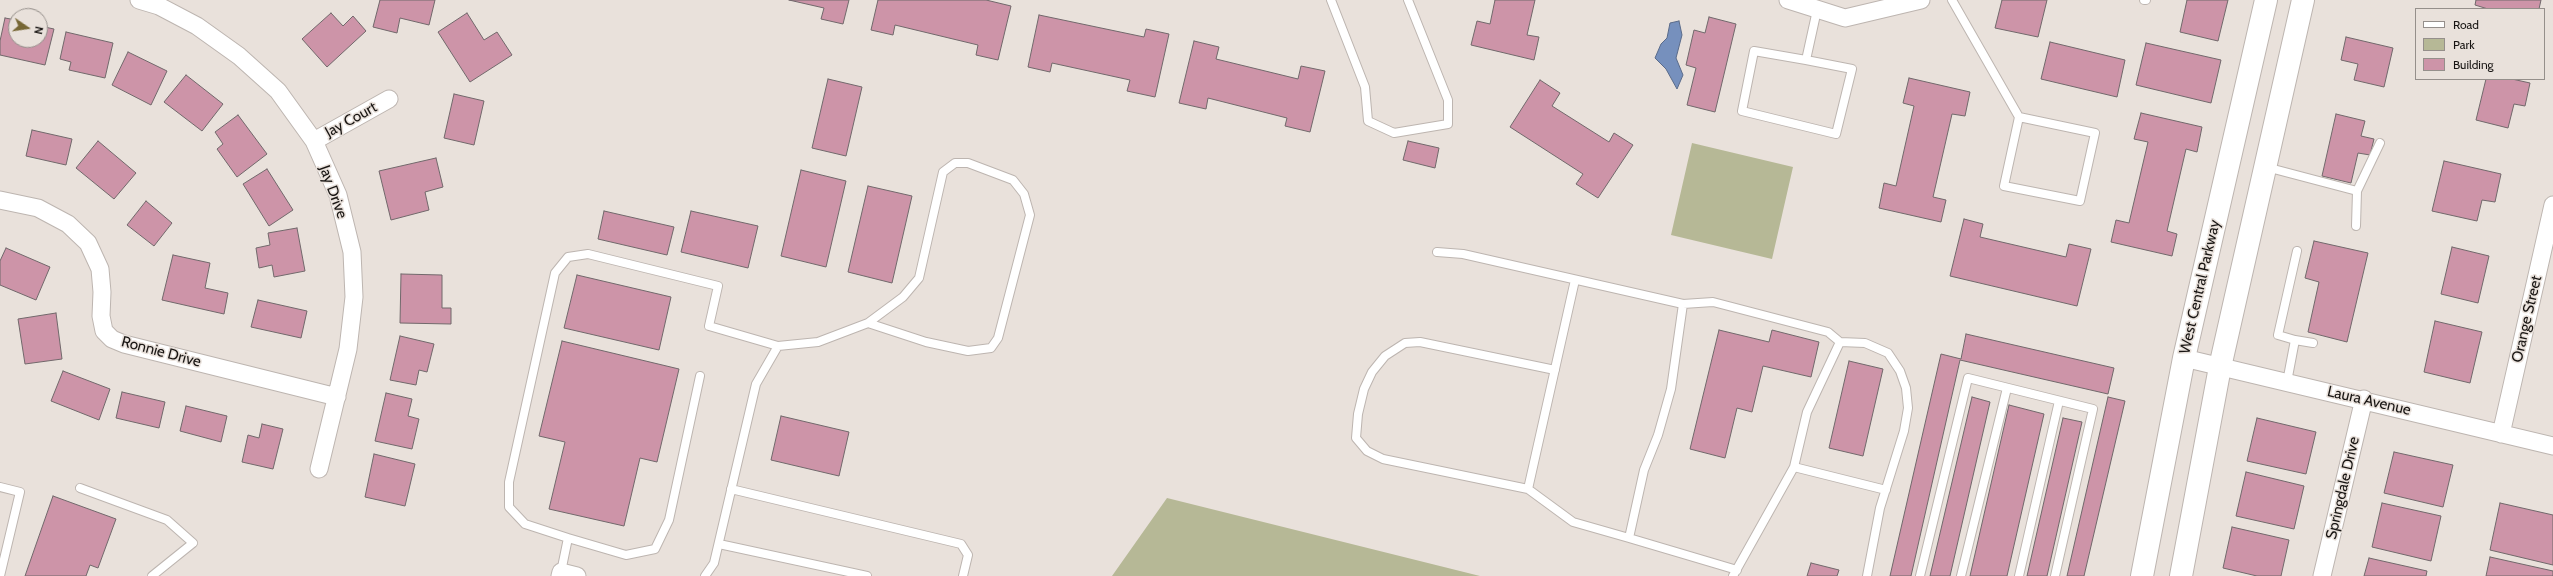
<!DOCTYPE html>
<html>
<head>
<meta charset="utf-8">
<style>
	body { margin:0 }
	#map { position:relative; width:2553px; height:576px; overflow:hidden; background:#e9e1db; font-family:Cabin,sans-serif }
	canvas { display:block }
	.legend { position:absolute; left:2415px; top:8px; width:130px; height:72px; box-sizing:border-box; background:#e9e1db; border:1px solid #958f8b; margin:0; padding:5px 7px; list-style:none; font-size:12px; color:#181513 }
	.legend li { display:flex; align-items:center; gap:8px; height:20px }
	.legend b { width:20px; border:1px solid #958f8b }
	.north { position:absolute; left:8px; top:8px; width:40px; height:40px; box-sizing:border-box; background:#e9e1db; border:1px solid #958f8b; border-radius:50%; rotate:103deg; font-size:11px; font-weight:700; line-height:16px; text-align:center; color:#181513 }
	.north::after { content:''; display:block; margin:auto; width:14px; height:18px; background:#776735; clip-path:polygon(50% 0,100% 100%,50% 72%,0 100%) }
</style>
</head>
<body>
<div id="map">
<canvas width="2553" height="576"></canvas>
<ul class="legend">
<li><b style="height:5px;background:#fff"></b>Road</li>
<li><b style="height:11px;background:#b6b896"></b>Park</li>
<li><b style="height:11px;background:#cd94a8"></b>Building</li>
</ul>
<div class="north">N</div>
</div>
<script>
const g = document.querySelector('canvas').getContext('2d');
g.lineJoin = 'round';
function paint(path, color) {
  g.fillStyle = color;
  g.fill(path, 'evenodd');
}
function poly(rows) {
  const path = new Path2D();
  for (const r of rows) {
    path.moveTo(r[0], r[1]);
    for (let i = 2; i < r.length; i += 2) path.lineTo(r[i], r[i + 1]);
  }
  return path;
}
function trace(path, color, width, dash) {
  g.strokeStyle = color;
  g.lineWidth = width;
  g.lineCap = dash ? 'butt' : 'round';
  g.setLineDash(dash || []);
  g.stroke(path);
}
function label(font, color, halo, rows, align = 'center') {
  g.font = font + ' Cabin,sans-serif';
  g.lineWidth = 3;
  g.setLineDash([]);
  g.textBaseline = 'middle';
  g.strokeStyle = halo;
  g.fillStyle = color;
  for (const [text, x, y, turn = 0] of rows) {
    g.save();
    g.translate(x, y);
    g.rotate((+turn || 0) * Math.PI / 180);
    g.textAlign = isNaN(turn) ? turn : align;
    if (halo) g.strokeText(text, 0, 0);
    g.fillText(text, 0, 0);
    g.restore();
  }
}
const green = poly([
	[1692,143,1793,167,1772,259,1671,235],
	[1167,498,1480,576,1112,576]
]);
const water = poly([
	[1679,21,1682,35,1676,58,1683,75,1677,89,1666,69,1655,58,1661,44,1667,38,1670,23,1679,21]
]);
const building = poly([
	[380,0,435,0,429,25,400,18,397,33,373,27,380,0],
	[789,0,849,0,843,24,821,19,824,8,789,0],
	[878,0,986,0,1011,6,998,60,976,55,978,45,895,25,893,35,871,30,878,0],
	[1495,0,1535,0,1527,35,1539,37,1534,60,1471,45,1477,21,1490,24,1495,0],
	[2002,0,2047,0,2038,37,1995,28,2002,0],
	[2187,0,2228,0,2218,41,2180,32,2187,0],
	[2476,0,2541,0,2539,9,2488,9,2475,5,2476,0],
	[331,13,343,26,353,16,366,31,327,67,302,39,331,13],
	[467,13,484,40,497,32,512,55,470,82,438,32,467,13],
	[1039,15,1144,37,1146,29,1169,34,1155,97,1127,91,1130,80,1052,63,1050,72,1028,67,1039,15],
	[1709,17,1736,24,1715,112,1687,105,1696,68,1686,65,1694,30,1705,33,1709,17],
	[5,18,16,20,16,40,40,40,40,26,54,29,45,65,0,55,0,41,5,18],
	[66,32,113,43,105,78,69,70,71,62,60,59,66,32],
	[2346,37,2393,48,2384,87,2354,80,2358,64,2341,60,2346,37],
	[1194,41,1219,47,1216,59,1298,79,1301,66,1325,71,1310,132,1285,126,1287,118,1208,98,1206,109,1179,103,1194,41],
	[2050,42,2125,60,2117,97,2041,79,2050,42],
	[2146,43,2221,60,2211,103,2136,85,2146,43],
	[128,52,167,71,151,105,112,85,128,52],
	[186,75,223,104,202,131,164,102,186,75],
	[1909,78,1970,92,1965,116,1952,114,1933,197,1946,200,1941,222,1879,208,1884,183,1896,186,1914,106,1903,103,1909,78],
	[828,79,862,87,846,156,812,148,828,79],
	[2486,79,2512,79,2530,83,2525,106,2514,104,2508,128,2476,120,2486,79],
	[1540,80,1560,93,1552,106,1609,142,1614,133,1633,145,1598,198,1576,184,1583,174,1510,127,1540,80],
	[454,94,484,101,474,145,444,138,454,94],
	[2141,113,2202,127,2197,152,2186,149,2167,231,2177,234,2172,256,2111,242,2116,220,2129,223,2148,142,2134,139,2141,113],
	[2336,114,2365,121,2361,136,2374,139,2370,155,2358,153,2351,183,2322,176,2336,114],
	[238,115,267,154,237,177,217,149,223,144,215,132,238,115],
	[32,130,72,139,66,165,26,156,32,130],
	[98,141,136,173,114,199,76,168,98,141],
	[1408,141,1439,148,1435,168,1403,160,1408,141],
	[436,158,443,187,425,192,429,210,391,220,379,171,436,158],
	[2444,161,2501,174,2495,202,2482,200,2477,221,2432,211,2444,161],
	[267,169,293,210,269,226,243,184,267,169],
	[801,170,846,181,826,267,781,256,801,170],
	[868,186,912,196,892,283,848,272,868,186],
	[146,201,172,223,154,246,127,225,146,201],
	[604,211,674,227,667,255,598,239,604,211],
	[691,211,758,226,748,268,681,252,691,211],
	[1964,219,1983,224,1980,237,2066,257,2069,244,2091,249,2077,306,1950,276,1964,219],
	[297,228,305,271,274,277,272,265,259,268,256,248,270,245,268,233,297,228],
	[2314,241,2368,253,2347,342,2308,332,2319,282,2305,278,2314,241],
	[2452,247,2489,256,2478,303,2441,294,2452,247],
	[6,248,50,267,36,300,0,285,0,261,6,248],
	[173,255,210,263,205,288,228,293,224,314,162,300,173,255],
	[401,274,442,275,442,308,451,308,451,324,400,323,401,274],
	[577,275,671,297,659,350,564,328,577,275],
	[258,300,307,311,301,338,251,327,258,300],
	[56,313,62,359,25,364,18,319,56,313],
	[2435,321,2482,332,2470,383,2424,372,2435,321],
	[1719,330,1769,342,1772,330,1819,342,1811,377,1763,366,1752,412,1737,408,1725,458,1690,449,1719,330],
	[1966,334,2114,368,2108,394,1960,360,1911,576,1890,576,1941,354,1961,359,1966,334],
	[400,336,434,344,427,372,419,370,416,385,390,380,400,336],
	[562,341,679,369,657,462,640,458,624,526,549,509,565,442,539,436,562,341],
	[1849,361,1883,369,1863,456,1829,448,1849,361],
	[63,371,110,389,99,420,51,401,63,371],
	[122,392,165,402,159,428,116,418,122,392],
	[386,393,412,399,408,416,419,419,412,449,375,441,386,393],
	[1972,397,1990,402,1950,576,1930,576,1972,397],
	[2108,397,2125,401,2084,576,2067,576,2108,397],
	[2009,405,2044,414,2007,576,1970,576,2009,405],
	[186,406,227,416,221,442,180,431,186,406],
	[781,416,849,432,839,476,771,460,781,416],
	[2063,418,2082,422,2047,576,2027,576,2063,418],
	[2257,418,2316,432,2306,474,2247,461,2257,418],
	[262,424,283,429,273,469,242,462,248,435,259,438,262,424],
	[2394,452,2453,465,2443,507,2384,493,2394,452],
	[374,454,415,464,405,506,365,497,374,454],
	[2246,472,2304,486,2294,529,2236,516,2246,472],
	[53,496,116,519,98,568,90,565,86,576,25,576,53,496],
	[2382,503,2441,516,2431,561,2372,547,2382,503],
	[2500,503,2553,515,2553,565,2490,550,2500,503],
	[2232,527,2289,540,2281,576,2257,576,2223,568,2232,527],
	[2490,557,2553,571,2553,576,2486,576,2490,557],
	[2369,558,2427,571,2426,576,2364,576,2369,558],
	[1811,563,1839,570,1837,576,1807,576,1811,563]
]);
const service = poly([
	[1331,0,1365,87,1368,121,1394,133,1448,124,1448,100,1408,0],
	[1952,0,2019,117,2004,186,2080,201,2095,133,2019,117],
	[2144,0,2146,0],
	[1806,60,1852,69,1836,134,1742,111,1754,51,1806,60,1817,10],
	[2266,167,2357,191,2356,226],
	[2357,191,2380,143],
	[1437,252,1463,254,1683,304,1713,302,1828,332,1840,342,1807,412,1794,467,1733,576],
	[2295,340,2313,343],
	[1840,342,1865,343,1888,353,1900,371,1906,388,1908,408,1904,431,1880,508,1867,576],
	[778,346,818,342,868,323,903,297,919,278,943,172,955,163,968,163,1013,180,1024,194,1030,215,998,338,991,348,968,351,926,342,868,323],
	[1555,370,1420,342,1405,343,1385,356,1372,372,1364,389,1358,414,1356,438,1367,451,1383,459,1528,489,1575,280],
	[2287,382,2295,340,2278,335,2297,251],
	[1794,467,1886,490],
	[0,487,20,492,0,576],
	[80,488,167,520,193,543,152,576],
	[731,489,961,544,968,555,963,576],
	[1528,489,1573,522,1629,538,1644,470,1658,435,1671,389,1683,304],
	[568,538,626,555,655,549,669,520,700,376],
	[1629,538,1737,570],
	[719,544,867,576],
	[561,572,568,538,525,524,509,507,509,482,555,273,568,257,588,254,718,286,709,326,778,346,756,384,714,563,705,576],
	[1920,576,1968,378,2093,409,2055,576],
	[1961,576,2007,388],
	[2019,576,2059,401]
]);
const minor = poly([
	[139,0,159,6,197,26,239,56,278,91,314,141,338,195,352,252,354,297,348,349,319,469],
	[1788,0,1845,18,1921,0],
	[314,141,389,99],
	[0,200,38,208,68,224,88,243,100,269,102,292,101,316,104,331,112,339,124,344,337,397],
	[2184,358,2553,446],
	[2501,434,2553,205],
	[560,576,561,572,577,576],
	[2322,576,2364,399]
]);
const secondary = poly([
	[2142,576,2184,358,2266,0],
	[2181,576,2220,367,2303,0]
]);
const streetNames = [
	["Jay Court",351,120,-29],
	["Jay Drive",333,192,70],
	["West Central Parkway",2200,287,-77],
	["Orange Street",2527,319,-77],
	["Ronnie Drive",161,352,15],
	["Laura Avenue",2369,401,13],
	["Springdale Drive",2343,488,-77]
];
paint(green, '#b6b896');
paint(water, '#7690bd');
trace(water, '#5a6b8a', 1);
paint(building, '#cd94a8');
trace(building, '#71686b', 1);
trace(service, '#bdb5b0', 10);
trace(minor, '#bdb5b0', 19);
trace(secondary, '#bdb5b0', 24);
trace(service, '#fff', 8);
trace(minor, '#fff', 17);
trace(secondary, '#fff', 22);
label('15px', '#181513', '#e9e1db', streetNames);
</script>
</body>
</html>
